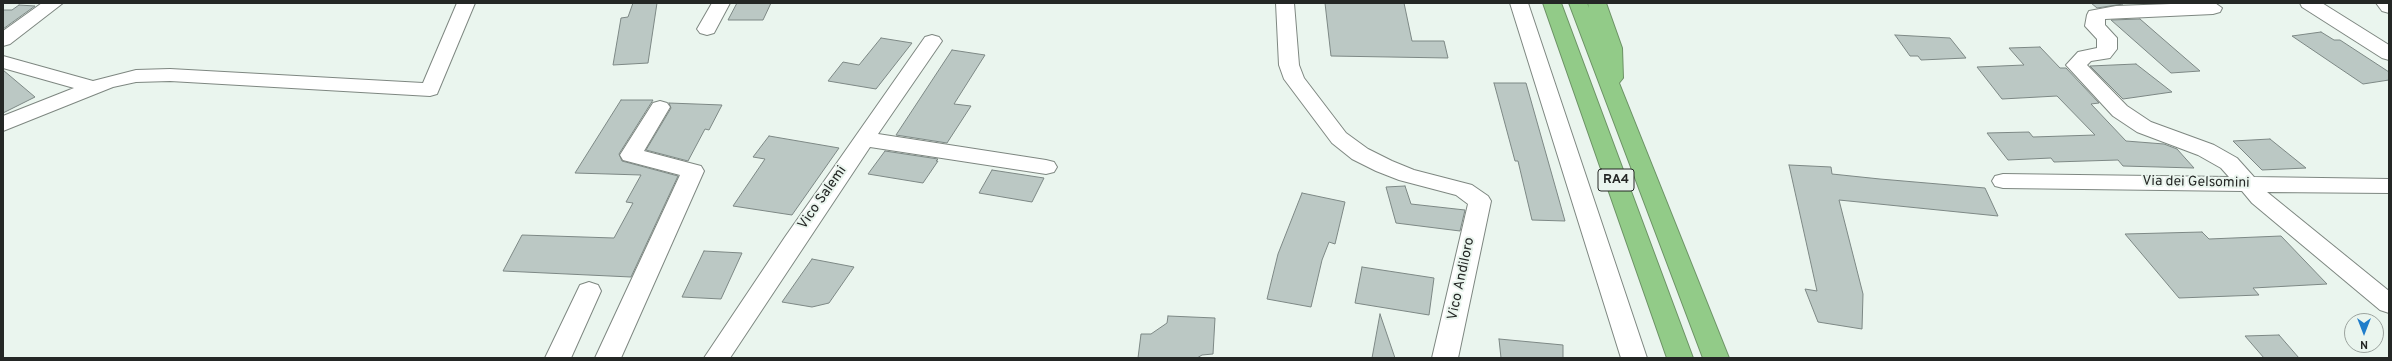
<!DOCTYPE html>
<html>
<head>
<meta charset="utf-8">
<style>
	body { margin:0 }
	#map { position:relative; width:2392px; height:361px; overflow:hidden; background:#eaf5ee; font-family:Overpass,sans-serif }
	canvas { display:block }
	.frame { position:absolute; inset:0; border:4px solid #242725; pointer-events:none }
	.north { position:absolute; left:2344px; top:313px; width:40px; height:40px; box-sizing:border-box; background:#eaf5ee; border:1px solid #9ba39e; border-radius:50%; rotate:180deg; font-size:11px; font-weight:700; line-height:16px; text-align:center; color:#242725 }
	.north::after { content:''; display:block; margin:auto; width:14px; height:18px; background:#207dca; clip-path:polygon(50% 0,100% 100%,50% 72%,0 100%) }
</style>
</head>
<body>
<div id="map">
<canvas width="2392" height="361"></canvas>
<div class="frame"></div>
<div class="north">N</div>
</div>
<script>
const g = document.querySelector('canvas').getContext('2d');
g.lineJoin = 'round';
function paint(path, color) {
  g.fillStyle = color;
  g.fill(path, 'evenodd');
}
function poly(rows) {
  const path = new Path2D();
  for (const r of rows) {
    path.moveTo(r[0], r[1]);
    for (let i = 2; i < r.length; i += 2) path.lineTo(r[i], r[i + 1]);
  }
  return path;
}
function trace(path, color, width, dash) {
  g.strokeStyle = color;
  g.lineWidth = width;
  g.lineCap = dash ? 'butt' : 'round';
  g.setLineDash(dash || []);
  g.stroke(path);
}
function label(font, color, halo, rows, align = 'center') {
  g.font = font + ' Overpass,sans-serif';
  g.lineWidth = 4;
  g.setLineDash([]);
  g.textBaseline = 'middle';
  g.strokeStyle = halo;
  g.fillStyle = color;
  for (const [text, x, y, turn = 0] of rows) {
    g.save();
    g.translate(x, y);
    g.rotate((+turn || 0) * Math.PI / 180);
    g.textAlign = isNaN(turn) ? turn : align;
    if (halo) g.strokeText(text, 0, 0);
    g.fillText(text, 0, 0);
    g.restore();
  }
}
const building = poly([
	[633,3,657,3,648,63,613,65,621,18,628,17,633,3],
	[737,3,771,3,763,20,728,20,737,3],
	[1325,3,1404,3,1412,41,1444,41,1448,58,1331,56,1325,3],
	[2091,3,2121,3,2123,4,2097,8,2091,3],
	[19,5,35,6,3,29,3,10,12,10,19,5],
	[2140,19,2163,39,2200,71,2171,73,2111,20,2140,19],
	[2321,32,2334,40,2340,40,2389,72,2389,80,2363,84,2292,36,2321,32],
	[1895,35,1950,38,1966,58,1921,60,1918,56,1910,56,1895,35],
	[881,38,912,43,876,89,828,81,843,62,859,65,881,38],
	[2040,47,2060,68,2066,68,2099,103,2091,104,2126,141,2164,144,2177,149,2194,168,2123,166,2118,160,2054,162,2051,158,2008,160,1987,133,2029,132,2033,137,2095,135,2057,96,2002,99,1977,67,2024,65,2009,48,2040,47],
	[952,50,985,55,954,104,971,106,947,143,896,135,952,50],
	[2136,64,2172,92,2123,99,2090,66,2136,64],
	[3,70,35,97,3,113,3,70],
	[1494,83,1526,83,1565,221,1532,220,1518,161,1515,161,1494,83],
	[621,100,653,100,619,154,622,161,678,176,631,277,503,271,522,235,614,238,633,203,626,202,641,175,575,173,621,100],
	[669,103,722,105,709,130,705,129,688,161,646,150,671,108,669,103],
	[769,136,839,148,792,215,733,206,765,159,753,157,769,136],
	[2270,139,2306,168,2262,170,2233,141,2270,139],
	[885,151,938,159,936,161,938,161,923,183,868,174,885,151],
	[1789,165,1831,167,1832,174,1880,179,1985,188,1998,216,1839,200,1863,294,1862,329,1818,322,1805,289,1817,291,1789,165],
	[992,170,1044,178,1032,202,979,193,992,170],
	[1405,186,1411,204,1465,210,1460,231,1396,223,1386,187,1405,186],
	[1302,193,1345,202,1335,244,1329,242,1322,260,1311,307,1267,299,1278,254,1302,193],
	[2202,232,2209,239,2281,236,2327,284,2253,288,2259,295,2179,298,2125,234,2202,232],
	[704,251,742,253,721,299,682,297,704,251],
	[812,259,854,267,829,303,812,307,782,302,812,259],
	[1362,267,1434,278,1429,315,1355,303,1362,267],
	[1380,314,1395,358,1372,358,1380,314],
	[1168,316,1215,318,1213,354,1202,355,1197,358,1138,358,1141,334,1151,334,1167,323,1168,316],
	[2279,335,2299,358,2264,358,2245,336,2279,335],
	[1499,339,1563,345,1563,358,1501,358,1499,339]
]);
const minor = poly([
	[42,3,63,3,10,44,3,46,3,31,42,3],
	[457,3,475,3,437,94,430,96,170,81,136,82,113,87,3,131,3,116,74,88,3,68,3,56,93,81,136,70,170,69,423,83,457,3],
	[712,3,730,3,714,33,707,35,700,33,697,29,712,3],
	[1276,3,1294,3,1299,65,1304,78,1346,133,1368,149,1392,161,1414,170,1472,185,1488,196,1491,201,1458,358,1432,358,1468,204,1456,195,1399,180,1376,171,1352,159,1332,143,1284,79,1279,65,1276,3],
	[1510,3,1528,3,1647,358,1621,358,1510,3],
	[2198,3,2215,3,2222,8,2220,12,2213,14,2105,19,2105,25,2117,38,2117,49,2110,58,2091,61,2087,65,2127,106,2151,122,2214,145,2237,158,2254,177,2389,179,2389,193,2267,192,2389,291,2389,313,2380,310,2252,203,2242,191,2003,188,1995,186,1992,181,1995,176,2003,174,2229,177,2221,168,2198,155,2137,132,2113,116,2066,65,2078,52,2097,48,2097,39,2085,26,2087,15,2089,11,2116,6,2198,3],
	[2300,3,2322,3,2389,45,2389,60,2382,58,2302,7,2300,3],
	[2376,3,2389,3,2389,13,2382,11,2376,3],
	[932,35,939,37,942,41,878,134,1046,160,1054,162,1057,167,1054,172,1046,174,870,147,730,358,704,358,785,237,925,37,932,35],
	[660,101,667,103,670,107,644,151,701,166,704,171,621,358,595,358,680,175,623,160,620,155,653,103,660,101],
	[589,282,598,285,601,291,571,358,545,358,580,285,589,282]
]);
const highway = poly([
	[1543,3,1561,3,1693,358,1667,358,1543,3],
	[1569,3,1587,3,1589,8,1588,3,1606,3,1622,48,1623,78,1619,83,1729,358,1703,358,1569,3]
]);
const shields = [
	[1616,180,36]
];
const shieldNames = [
	["RA4",1616,180]
];
const streetNames = [
	["Via dei Gelsomini",2196,183,1],
	["Vico Salemi",823,198,-55],
	["Vico Andiloro",1462,279,-78]
];
paint(building, '#bbc8c4');
trace(building, '#7d8885', 1);
trace(minor, '#7e8781', 2);
trace(highway, '#6c9265', 2);
paint(minor, '#fff');
paint(highway, '#92cb88');
for (const [x, y, w] of shields) {
  const box = new Path2D();
  box.roundRect(x - w / 2, y - 11, w, 22, 3);
  g.fillStyle = '#eaf5ee';
  g.fill(box);
  trace(box, '#242725', 1);
}
label('bold 13px', '#242725', null, shieldNames);
label('14px', '#242725', '#eaf5ee', streetNames);
</script>
</body>
</html>
